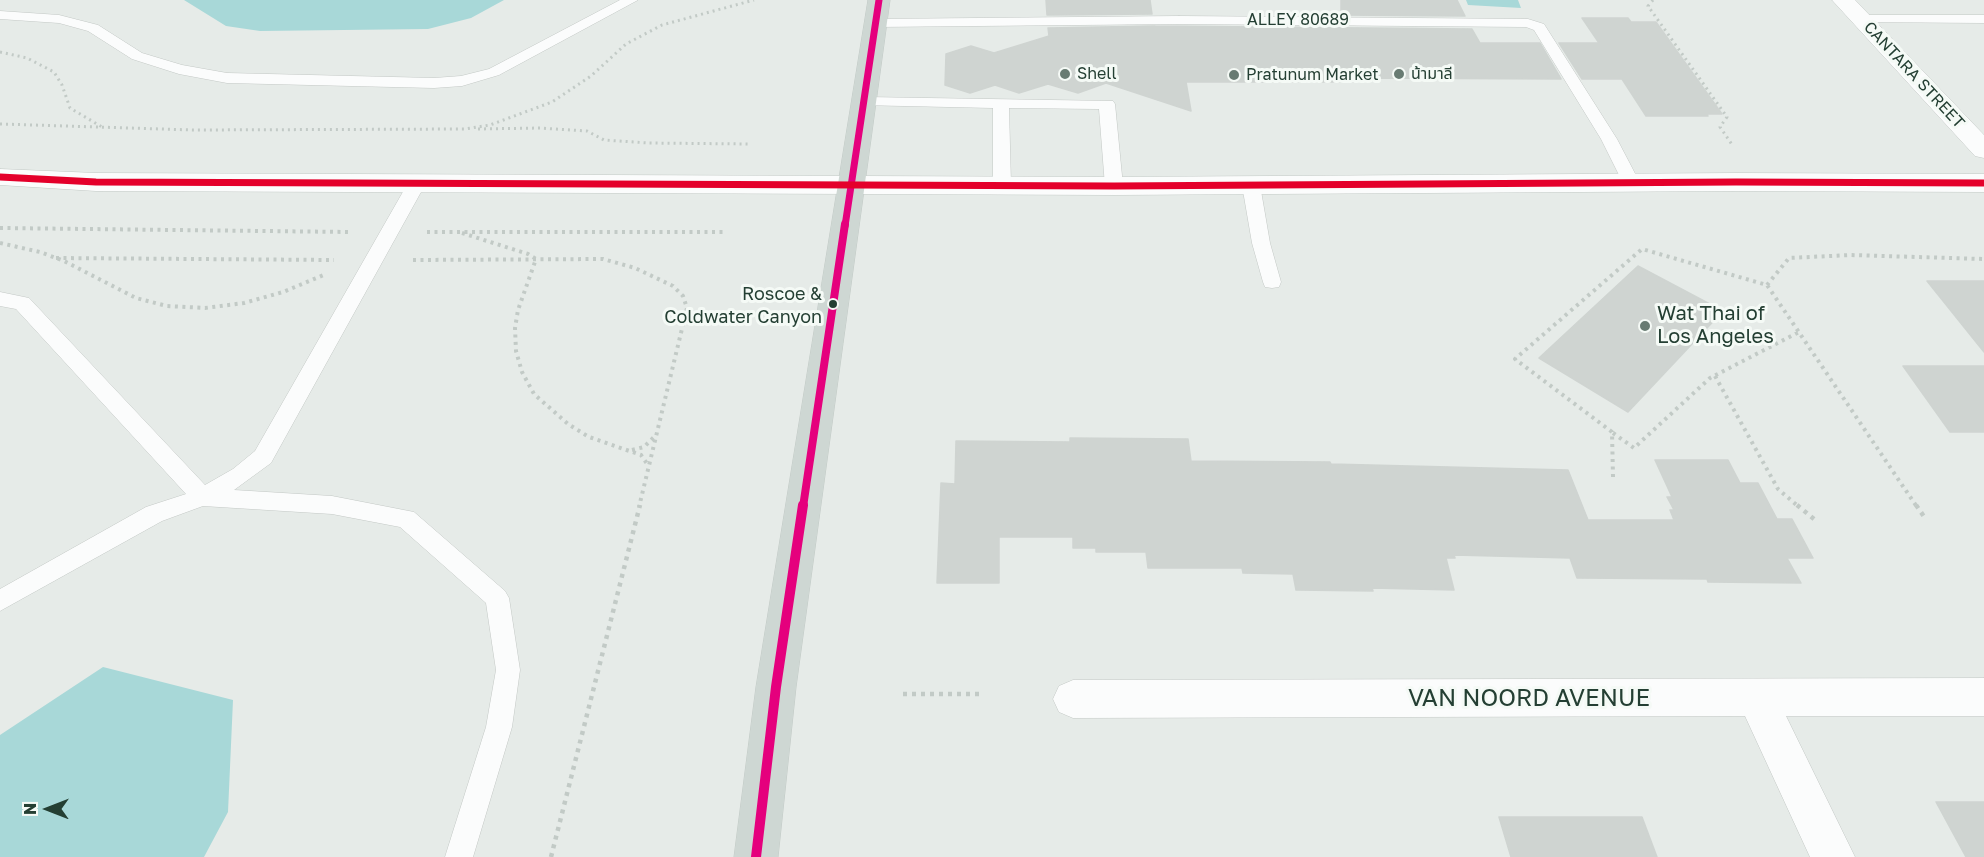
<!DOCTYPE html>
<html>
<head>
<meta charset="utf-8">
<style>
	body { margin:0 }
	#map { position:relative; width:1984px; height:857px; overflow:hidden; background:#e6ebe8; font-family:"Golos Text",sans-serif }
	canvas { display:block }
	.north { position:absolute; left:18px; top:779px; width:60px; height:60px; -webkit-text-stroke:4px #f5faf6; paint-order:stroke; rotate:270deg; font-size:16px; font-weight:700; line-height:24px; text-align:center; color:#243f33 }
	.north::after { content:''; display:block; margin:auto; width:21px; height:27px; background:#243f33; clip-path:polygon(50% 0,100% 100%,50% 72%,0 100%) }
</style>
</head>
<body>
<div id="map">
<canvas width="1984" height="857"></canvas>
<div class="north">N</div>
</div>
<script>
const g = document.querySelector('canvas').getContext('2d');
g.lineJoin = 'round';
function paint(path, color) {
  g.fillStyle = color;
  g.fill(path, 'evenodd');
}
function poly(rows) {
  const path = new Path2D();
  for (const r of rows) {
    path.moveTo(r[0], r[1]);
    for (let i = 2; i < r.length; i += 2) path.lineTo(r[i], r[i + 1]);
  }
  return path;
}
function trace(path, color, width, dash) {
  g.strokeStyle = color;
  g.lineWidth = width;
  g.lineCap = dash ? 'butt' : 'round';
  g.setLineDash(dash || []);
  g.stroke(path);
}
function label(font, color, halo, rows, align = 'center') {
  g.font = font + ' "Golos Text","Noto Sans Thai",sans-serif';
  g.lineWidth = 6;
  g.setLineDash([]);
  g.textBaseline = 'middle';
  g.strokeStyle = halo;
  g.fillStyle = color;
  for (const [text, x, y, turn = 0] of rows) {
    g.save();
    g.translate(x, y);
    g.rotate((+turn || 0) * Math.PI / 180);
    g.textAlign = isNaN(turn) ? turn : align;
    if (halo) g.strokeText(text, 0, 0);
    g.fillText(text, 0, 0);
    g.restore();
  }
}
const water = poly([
	[184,0,504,0,471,18,428,29,260,31,226,26],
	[1466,0,1518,0,1521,8,1468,5],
	[103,667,233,700,228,812,204,857,0,857,0,735]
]);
const building = poly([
	[1046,0,1150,0,1152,14,1047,15,1046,0],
	[1341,0,1457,0,1465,16,1341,15,1341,0],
	[1582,18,1628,18,1631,22,1656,22,1722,114,1707,114,1708,116,1646,116,1622,79,1582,79,1559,43,1599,43,1582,18],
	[1155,26,1472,29,1480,43,1540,43,1561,79,1352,78,1353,82,1186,82,1191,111,1106,83,1078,93,1048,84,1019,93,995,85,970,93,945,85,946,54,971,46,994,53,1049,36,1048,28,1155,26],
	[1638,266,1723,311,1628,412,1539,358,1638,266],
	[1927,281,1984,281,1984,352,1927,281],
	[1903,366,1984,366,1984,432,1950,432,1903,366],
	[1070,438,1188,439,1191,461,1330,462,1331,464,1568,470,1588,520,1674,520,1670,510,1674,510,1667,497,1672,497,1655,460,1728,460,1740,483,1758,483,1777,519,1792,519,1813,558,1787,558,1801,583,1708,582,1707,579,1577,578,1570,558,1454,555,1455,558,1446,558,1454,590,1372,588,1373,591,1296,590,1293,574,1243,573,1242,568,1148,568,1146,552,1096,552,1096,548,1073,548,1073,537,999,537,999,583,937,583,941,483,955,484,956,441,1070,442,1070,438],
	[1936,802,1984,802,1984,857,1966,857,1936,802],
	[1499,817,1642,817,1657,857,1511,857,1499,817]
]);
const pathFar2 = poly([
	[1653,0,1648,6,1727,117,1720,127,1733,146],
	[0,52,27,58,54,72,62,85,70,108,102,127],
	[0,124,193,130,465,129,490,125,552,102,591,76,626,44,662,25,754,0],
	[478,129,540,128,587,131,604,140,649,143,748,144]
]);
const pathFar1 = poly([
	[0,228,350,232],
	[427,232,723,232],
	[462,233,528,254,536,259,518,310,515,328,516,351,522,372,534,394,568,424,589,437,641,455,648,465],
	[0,243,40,252,64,261,136,298,167,306,205,308,244,303,283,292,326,274],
	[56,258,334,260],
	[413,260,603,259,635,268,673,286,683,296,687,308,639,507],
	[1767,285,1789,258,1850,255,1984,259],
	[1715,376,1778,489,1799,507],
	[1613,433,1634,448,1710,378,1799,332],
	[632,450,644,447,655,436],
	[1613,477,1612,432,1515,359,1642,249,1767,285,1917,507]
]);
const path = poly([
	[1797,505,1814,519],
	[1916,505,1925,518],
	[903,694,983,694],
	[551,857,640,505]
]);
const lane = poly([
	[620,0,638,0,499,75,462,86,434,88,227,83,179,74,132,59,88,31,59,23,0,19,0,11,59,15,98,25,142,53,182,65,227,73,434,78,461,76,489,69,620,0],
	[1862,15,1984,15,1984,23,1857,22,1855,19,1862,15],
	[1179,16,1528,19,1544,24,1617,139,1640,183,1637,187,1625,187,1601,139,1534,30,1526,27,1179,24,876,27,869,23,876,19,1179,16],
	[865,97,1113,101,1115,104,1123,186,1120,190,1114,191,1108,190,1105,186,1099,109,1009,108,1011,185,1008,189,1002,190,996,189,993,185,993,108,859,105,857,102,865,97],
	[417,178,423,179,426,183,271,463,234,490,332,496,414,512,505,591,509,598,520,670,512,727,473,857,445,857,486,727,496,670,486,603,400,527,332,514,203,506,162,521,0,611,0,589,146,507,186,494,16,309,0,306,0,292,29,298,205,485,233,469,255,451,408,183,411,179,417,178],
	[1251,180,1257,181,1260,185,1270,243,1281,282,1279,287,1272,288,1265,287,1263,282,1252,243,1242,185,1245,181,1251,180]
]);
const street = poly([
	[1832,0,1855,0,1984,135,1984,158,1975,156,1832,0],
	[1984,678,1984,716,1786,716,1855,857,1810,857,1745,716,1073,718,1059,712,1053,699,1059,686,1073,680,1984,678]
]);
const secondary = poly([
	[0,169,96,173,1114,177,1736,173,1984,174,1984,192,1736,191,1114,195,96,191,0,185,0,169]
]);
const primary = poly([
	[868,0,890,0,796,687,778,857,734,857,756,687,868,0]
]);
const bus1Far2 = poly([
	[845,226,879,0]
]);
const bus1Far1 = poly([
	[803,507,845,224]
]);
const bus1 = poly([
	[756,857,776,687,803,505]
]);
const bus2 = poly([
	[0,177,96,182,1114,186,1736,182,1984,183]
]);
const markers = [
	[1065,74,6,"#687b72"],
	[1399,74,6,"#687b72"],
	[1234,75,6,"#687b72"],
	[833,304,5,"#243f33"],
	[1645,326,6,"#687b72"]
];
const farStreetnames = [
	["ALLEY 80689",1298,20],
	["CANTARA STREET",1914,75,47]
];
const farPoinames = [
	["Shell",1077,74],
	["น้ามาลี",1411,74],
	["Pratunum Market",1246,75]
];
const busNames = [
	["Roscoe &",822,294],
	["Coldwater Canyon",822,317]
];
const poiNames = [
	["Wat Thai of",1657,314],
	["Los Angeles",1657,337]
];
const nearStreetnames = [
	["VAN NOORD AVENUE",1529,698]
];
paint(water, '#a8d8d8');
paint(building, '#cfd4d1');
trace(building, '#cfd4d1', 1.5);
trace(lane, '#c3c8c5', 1);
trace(street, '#c3c8c5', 1);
trace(secondary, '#c2c9c5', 1);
trace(primary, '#c2cac6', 1);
trace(pathFar2, '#c2cac6', 3, [2, 4]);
trace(pathFar1, '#c2cac6', 4, [3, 4.5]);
trace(path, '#c2cac6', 4.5, [4, 5]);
paint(lane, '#fbfcfc');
paint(street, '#fbfcfc');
paint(secondary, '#fbfcfc');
paint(primary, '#ced7d3');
trace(bus1Far2, '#e5007d', 7);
trace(bus1Far1, '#e5007d', 8);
trace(bus1, '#e5007d', 10);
trace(bus2, '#e4002b', 7);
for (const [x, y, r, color] of markers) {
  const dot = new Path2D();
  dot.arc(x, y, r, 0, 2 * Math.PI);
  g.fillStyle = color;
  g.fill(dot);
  trace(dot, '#f5faf6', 2);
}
label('16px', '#243f33', '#f5faf6', farStreetnames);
label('16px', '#243f33', '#f5faf6', farPoinames, 'left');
label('18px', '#243f33', '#f5faf6', busNames, 'right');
label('20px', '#243f33', '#f5faf6', poiNames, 'left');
label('24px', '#243f33', '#f5faf6', nearStreetnames);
</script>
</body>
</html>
